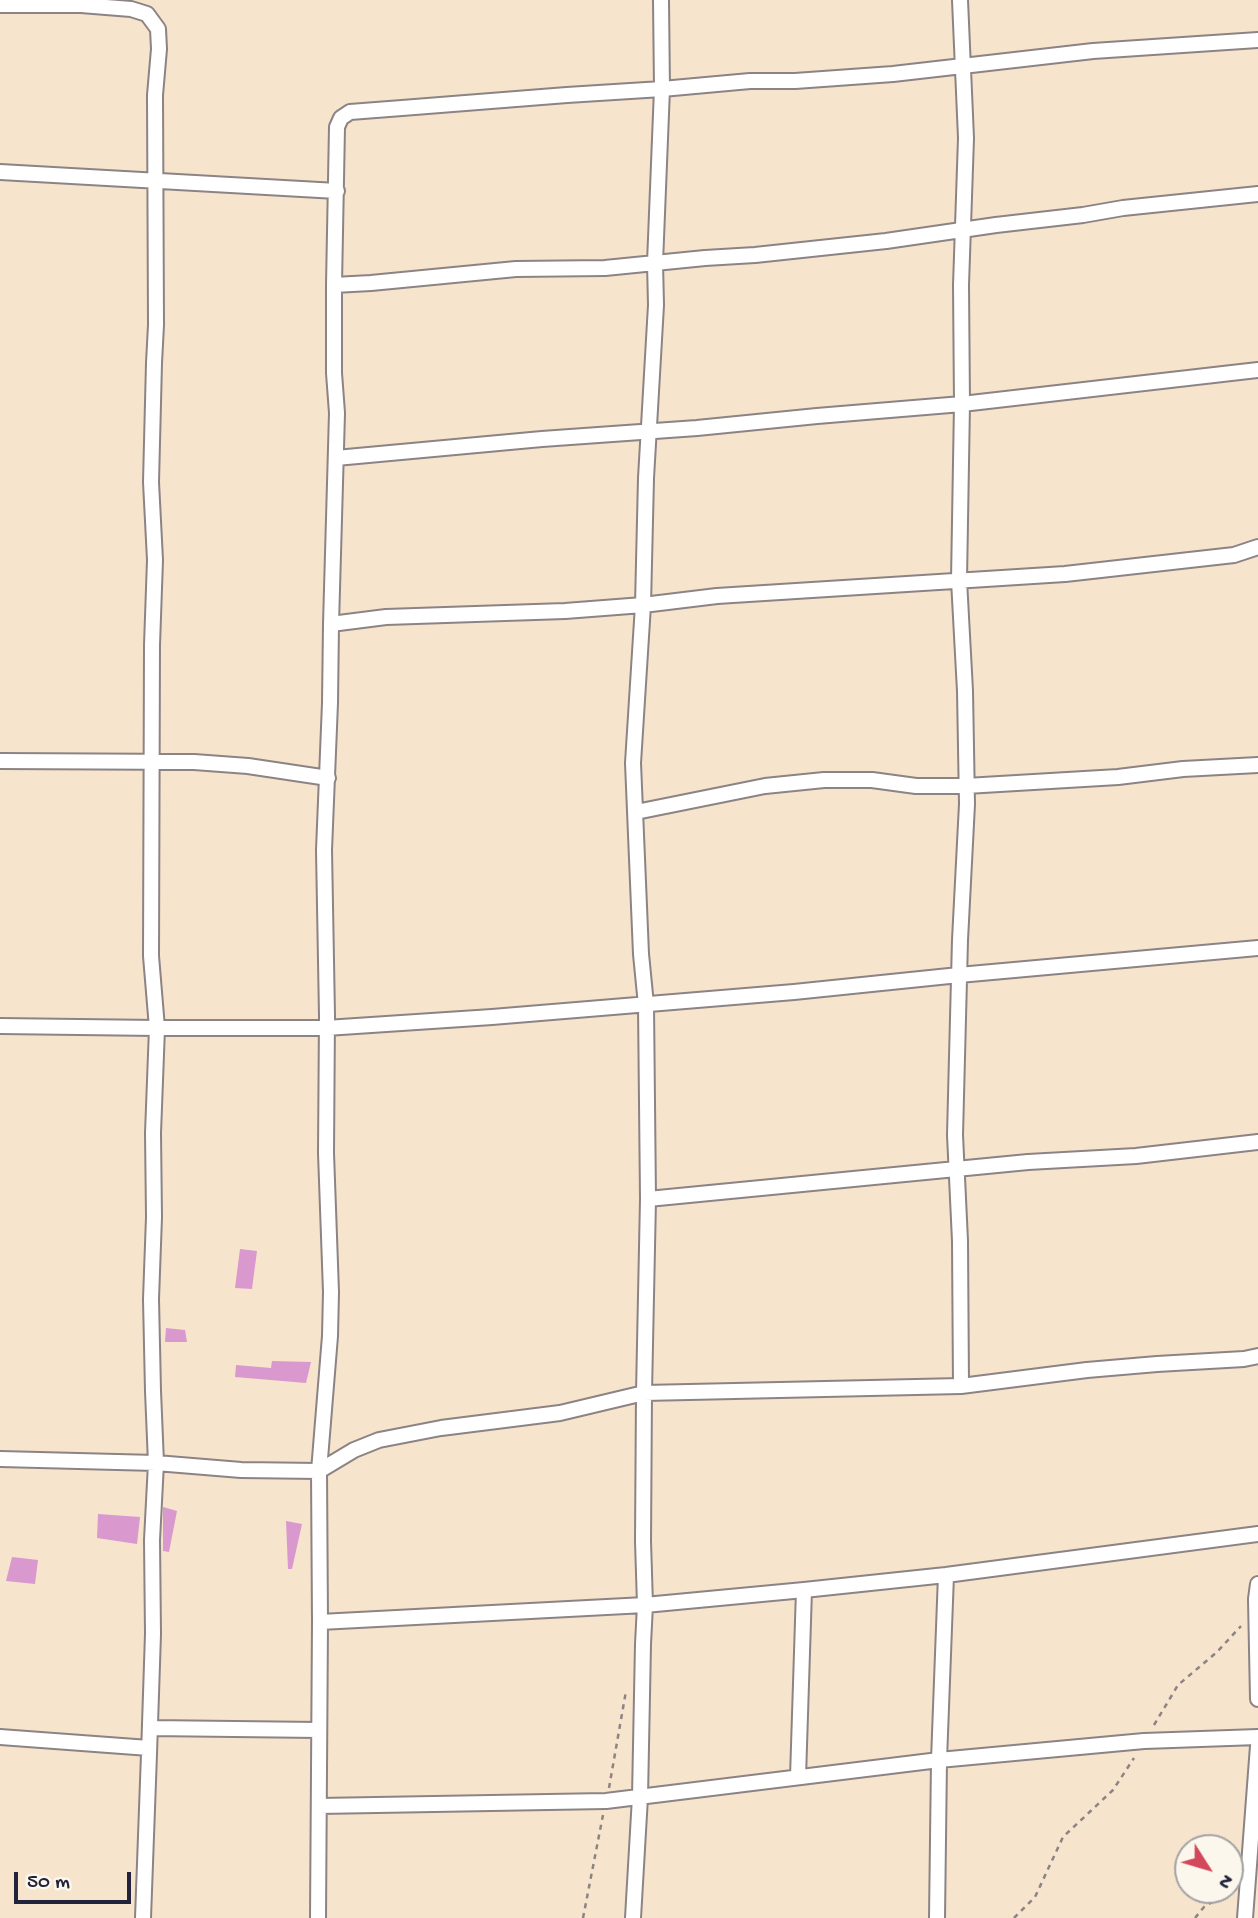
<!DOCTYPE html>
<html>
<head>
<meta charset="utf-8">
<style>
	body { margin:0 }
	#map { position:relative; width:1258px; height:1918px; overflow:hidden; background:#f6e4cd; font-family:"Gochi Hand",sans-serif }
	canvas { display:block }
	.north { position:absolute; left:1174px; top:1834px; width:70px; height:70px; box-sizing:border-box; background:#fbf7ec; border:2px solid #a4a2a5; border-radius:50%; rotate:127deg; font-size:19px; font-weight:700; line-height:28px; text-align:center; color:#22223b }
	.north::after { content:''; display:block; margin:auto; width:24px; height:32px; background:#d1495b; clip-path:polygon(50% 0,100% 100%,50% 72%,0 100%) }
	.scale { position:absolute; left:14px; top:1872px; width:117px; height:32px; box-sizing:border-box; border:4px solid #22223b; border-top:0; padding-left:9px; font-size:21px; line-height:24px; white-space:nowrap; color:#22223b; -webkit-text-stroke:5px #fbf7ec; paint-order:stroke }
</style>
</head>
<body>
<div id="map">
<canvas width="1258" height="1918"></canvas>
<div class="north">N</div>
<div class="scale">50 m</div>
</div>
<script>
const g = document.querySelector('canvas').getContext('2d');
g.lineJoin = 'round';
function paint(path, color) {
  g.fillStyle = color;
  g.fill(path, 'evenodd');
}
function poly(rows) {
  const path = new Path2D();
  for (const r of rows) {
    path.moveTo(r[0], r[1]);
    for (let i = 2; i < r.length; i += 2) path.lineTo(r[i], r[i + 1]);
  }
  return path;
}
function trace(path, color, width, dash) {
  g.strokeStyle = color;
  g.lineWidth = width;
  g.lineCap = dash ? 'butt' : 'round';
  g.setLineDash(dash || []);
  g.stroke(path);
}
const building = poly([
	[240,1249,257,1251,252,1289,235,1288],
	[166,1328,185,1330,187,1342,165,1342],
	[272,1361,311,1362,306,1383,235,1377,236,1365,271,1368],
	[163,1507,177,1511,169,1552,163,1551],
	[98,1514,140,1517,137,1544,97,1538],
	[286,1521,302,1524,292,1569,288,1569],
	[12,1557,38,1560,35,1584,6,1581]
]);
const path = poly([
	[1154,1725,1178,1685,1217,1652,1241,1626],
	[609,1788,626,1691],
	[583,1918,603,1815],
	[1014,1918,1035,1897,1063,1837,1113,1790,1134,1758],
	[1195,1918,1204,1907,1234,1889]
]);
const minor = poly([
	[960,0,966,138,961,285,962,404,959,580,965,691,967,804,960,940,955,1135,960,1241,961,1386],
	[0,5,81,5,131,9,147,14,158,29,159,49,155,95,156,325,154,363,151,482,155,560,152,645,151,956,157,1028,153,1133,154,1217,151,1299,153,1391,156,1463,152,1540,153,1634,149,1754,143,1918],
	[0,172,337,191],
	[334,285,371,283,516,269,605,268,705,258,755,255,886,241,996,225,1083,215,1123,208,1258,194],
	[336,458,542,439,697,428,817,416,962,404,1258,370],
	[331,624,386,617,565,611,643,605,717,596,1065,574,1234,555,1258,547],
	[0,761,194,762,248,766,328,778],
	[636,812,765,786,824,780,872,780,916,786,966,786,1118,777,1183,769,1258,765],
	[0,1026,157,1028,326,1028,492,1017,794,992,959,975,1258,948],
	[648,1199,1028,1162,1136,1156,1258,1142],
	[0,1459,156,1463,241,1470,319,1471,354,1450,379,1440,441,1428,560,1413,644,1393,961,1386,1087,1370,1157,1364,1244,1359,1258,1356],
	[1258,1584,1256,1599,1258,1699],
	[320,1622,645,1605,804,1590,946,1575,1258,1534],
	[150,1728,319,1730],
	[0,1737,149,1748],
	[798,1777,804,1590],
	[319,1806,606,1801,939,1760,1144,1741,1258,1737],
	[318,1918,320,1622,319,1471,330,1336,331,1292,326,1153,327,1016,324,850,330,703,331,624,337,413,334,373,334,285,337,127,341,118,350,112,402,108,567,95,662,89,750,81,795,81,893,74,1093,51,1258,40],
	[633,1918,640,1797,643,1644,645,1605,643,1541,644,1393,648,1199,646,1005,641,954,633,763,643,605,646,478,656,305,655,263,662,89,661,0],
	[937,1918,939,1760,946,1575],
	[1245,1918,1258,1746]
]);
paint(building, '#d998ce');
trace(minor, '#8c8384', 18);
trace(path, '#8c8384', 2.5, [5, 5]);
trace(minor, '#fff', 14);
</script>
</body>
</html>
